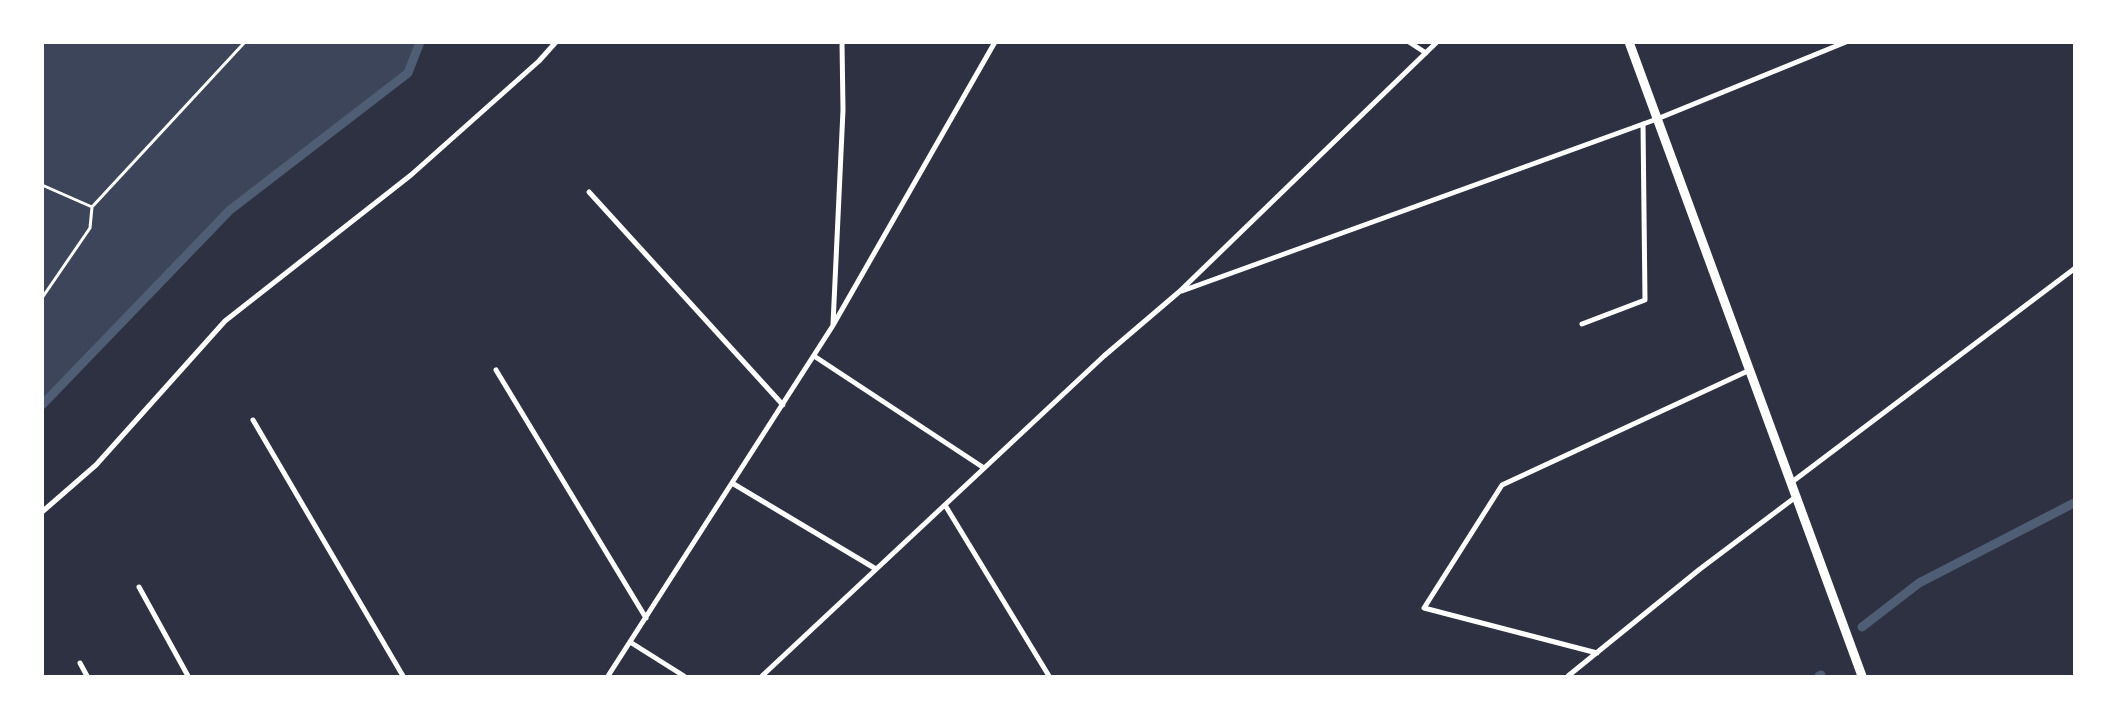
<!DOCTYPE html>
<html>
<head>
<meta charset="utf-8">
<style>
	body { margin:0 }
	#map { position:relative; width:2117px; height:719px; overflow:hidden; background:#2d3142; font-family:Cabin,sans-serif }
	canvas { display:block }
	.frame { position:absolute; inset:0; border:44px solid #fff; pointer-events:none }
</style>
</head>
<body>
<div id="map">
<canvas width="2117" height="719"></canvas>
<div class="frame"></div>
</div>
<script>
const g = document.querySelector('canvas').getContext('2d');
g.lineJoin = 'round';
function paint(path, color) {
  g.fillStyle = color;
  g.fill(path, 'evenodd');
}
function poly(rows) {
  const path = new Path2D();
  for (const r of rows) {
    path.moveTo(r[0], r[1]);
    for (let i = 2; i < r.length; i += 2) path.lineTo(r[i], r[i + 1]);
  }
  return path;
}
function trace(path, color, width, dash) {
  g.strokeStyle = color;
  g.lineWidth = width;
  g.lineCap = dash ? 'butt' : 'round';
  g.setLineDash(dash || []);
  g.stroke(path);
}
const green = poly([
	[43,43,420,43,408,73,230,210,43,405]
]);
const stream = poly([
	[42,405,230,210,408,73,420,42],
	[1862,627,1919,583,2074,503],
	[1819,676,1821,675]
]);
const path = poly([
	[42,185,92,207,90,228,42,298],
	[92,207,245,42]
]);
const minor = poly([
	[1409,42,1426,53],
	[589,192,783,405],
	[1182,291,1657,119,1846,42],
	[833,324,843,110,842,42],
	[1582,324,1645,300,1643,124],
	[814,356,984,468],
	[496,370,646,618],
	[253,420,403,676],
	[1792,482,2074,269],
	[732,483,876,569],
	[945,505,1049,676],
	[42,512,96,465,225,321,411,175,539,61,556,42],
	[139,587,188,676],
	[630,642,684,676],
	[1597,653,1424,608,1502,485,1750,370],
	[80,663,87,676],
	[608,676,832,327,995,42],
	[762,676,1104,356,1179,292,1437,42],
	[1568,676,1700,569,1797,496]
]);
const tertiary = poly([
	[1629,42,1862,676]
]);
paint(green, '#3c4559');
trace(stream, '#4f5d75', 9);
trace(path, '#fff', 3);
trace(minor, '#fff', 5);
trace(tertiary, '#fff', 9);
</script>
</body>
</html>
